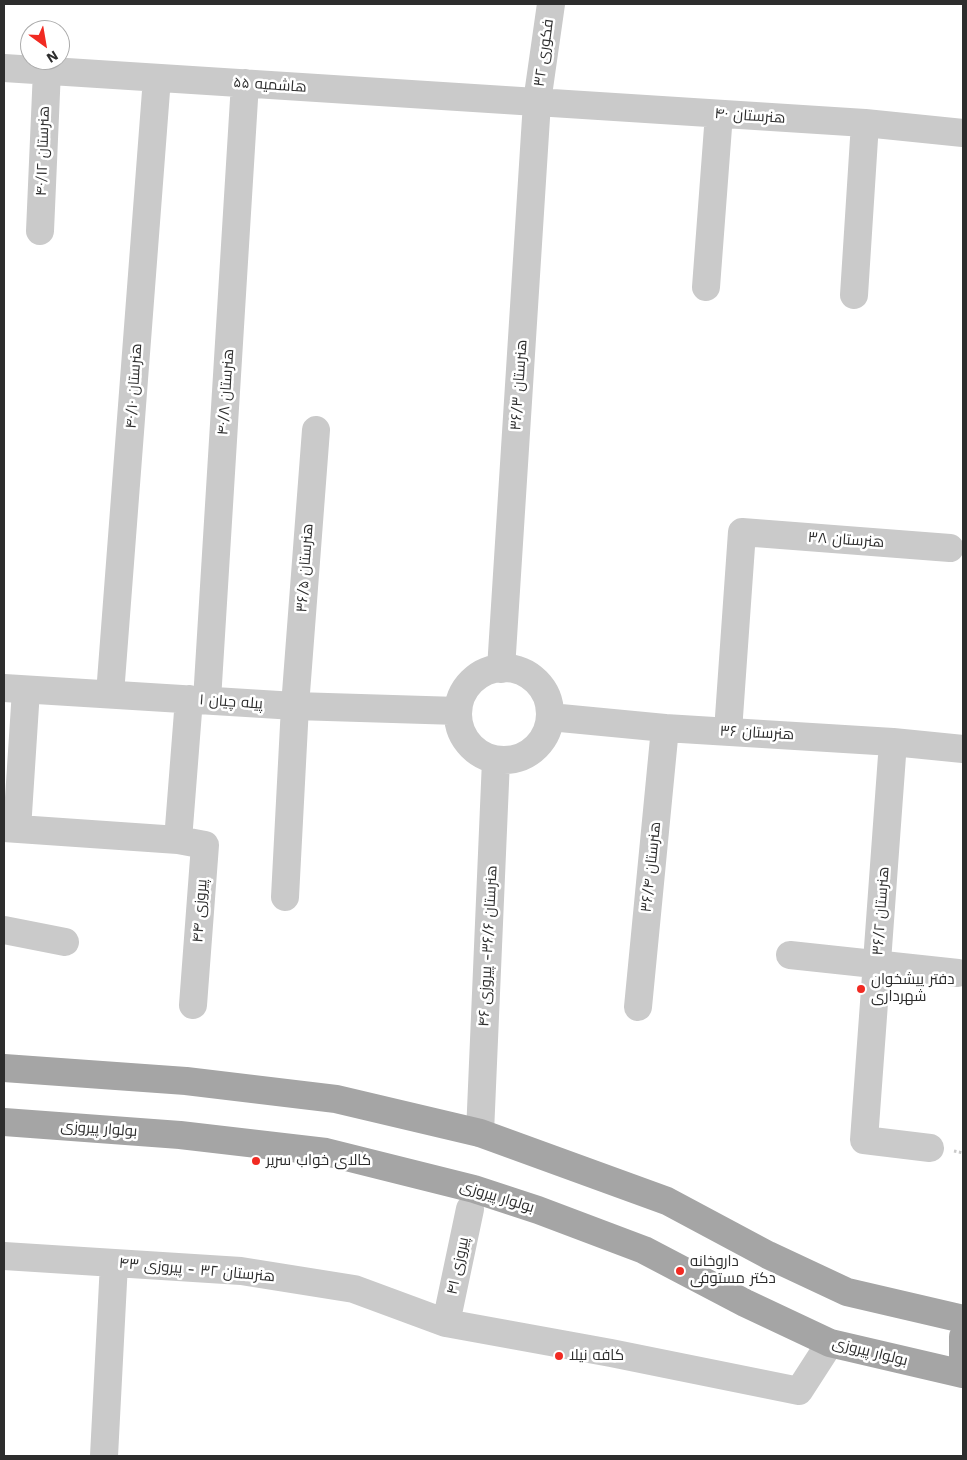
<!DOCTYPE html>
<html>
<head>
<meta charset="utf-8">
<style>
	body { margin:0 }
	#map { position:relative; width:967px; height:1460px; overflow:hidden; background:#fff; font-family:"Work Sans",sans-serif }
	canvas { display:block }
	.frame { position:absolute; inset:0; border:5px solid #2d2d2d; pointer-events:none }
	.north { position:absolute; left:20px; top:20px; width:50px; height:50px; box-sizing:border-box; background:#fff; border:1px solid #ababab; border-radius:50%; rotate:148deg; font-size:14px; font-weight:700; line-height:20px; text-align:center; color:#2d2d2d }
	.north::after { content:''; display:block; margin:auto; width:18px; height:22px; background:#f12a22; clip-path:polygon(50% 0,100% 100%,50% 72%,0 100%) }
</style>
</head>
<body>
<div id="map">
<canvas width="967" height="1460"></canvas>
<div class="frame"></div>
<div class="north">N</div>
</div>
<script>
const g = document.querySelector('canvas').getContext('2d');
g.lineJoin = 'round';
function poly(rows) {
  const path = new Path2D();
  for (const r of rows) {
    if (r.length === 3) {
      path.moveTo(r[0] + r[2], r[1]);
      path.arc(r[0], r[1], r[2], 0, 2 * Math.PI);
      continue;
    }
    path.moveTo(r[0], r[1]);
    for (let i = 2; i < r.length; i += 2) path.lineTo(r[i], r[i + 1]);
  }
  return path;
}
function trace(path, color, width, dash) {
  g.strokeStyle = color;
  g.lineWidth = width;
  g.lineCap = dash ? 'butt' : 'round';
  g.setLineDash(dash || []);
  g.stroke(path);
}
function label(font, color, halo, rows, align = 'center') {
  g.font = font + ' "Work Sans",Cairo,sans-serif';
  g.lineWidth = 5;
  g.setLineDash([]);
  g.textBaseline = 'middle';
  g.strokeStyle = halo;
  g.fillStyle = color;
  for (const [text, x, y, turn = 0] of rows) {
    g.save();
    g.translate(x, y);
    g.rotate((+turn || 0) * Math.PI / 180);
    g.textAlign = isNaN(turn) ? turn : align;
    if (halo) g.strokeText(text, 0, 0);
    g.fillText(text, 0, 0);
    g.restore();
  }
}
const path = poly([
	[954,1151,963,1153]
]);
const street = poly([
	[4,68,865,123,963,133],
	[40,231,47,70],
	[706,287,719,114],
	[854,295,865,123],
	[504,714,46],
	[501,669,537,102,551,4],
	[4,688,295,706,458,711],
	[110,694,157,78],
	[207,700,245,83],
	[550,717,665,728,893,742,963,749],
	[728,731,742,532,950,548],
	[893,742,864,1140,930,1148],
	[4,828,178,840,205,845,193,1005],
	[17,829,26,690],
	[178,840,189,699],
	[285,897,295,706,316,430],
	[4,930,65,942],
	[790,955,958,973],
	[638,1007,665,728],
	[480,1133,496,760],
	[4,1256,241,1271,354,1289,446,1323,611,1353,799,1391,830,1343],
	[446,1323,470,1209],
	[104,1456,114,1263]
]);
const primary = poly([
	[4,1068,186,1081,336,1099,480,1133,667,1201,768,1255,847,1292,963,1319],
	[4,1122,180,1135,326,1152,474,1189,538,1210,644,1250,745,1303,830,1343,963,1374],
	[963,1337,963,1361]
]);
const markers = [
	[861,989,5,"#f12a22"],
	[256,1161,5,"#f12a22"],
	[680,1271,5,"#f12a22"],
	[559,1356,5,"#f12a22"]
];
const streetNames = [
	["فکوری ۳۲",544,53,-82],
	["هاشمیه ۵۵",270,85,4],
	["هنرستان ۴۰",750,116,4],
	["هنرستان ۴۰/۱۲",43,151,-88],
	["هنرستان ۳۶/۳",519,385,-86],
	["هنرستان ۴۰/۱۰",134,386,-86],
	["هنرستان ۴۰/۸",226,392,-86],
	["هنرستان ۳۸",846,540,4],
	["هنرستان ۳۶/۵",305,568,-86],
	["پیله چیان ۱",231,702,4],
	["هنرستان ۳۶",757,733,3],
	["هنرستان ۳۶/۴",651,867,-84],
	["پیروزی ۴۴",200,911,-86],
	["هنرستان ۳۶/۲",881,911,-86],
	["هنرستان ۳۶/۶- پیروزی ۴۶",488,946,-87],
	["بولوار پیروزی",99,1129,4],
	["بولوار پیروزی",497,1197,17],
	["پیروزی ۴۱",458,1266,-78],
	["هنرستان ۳۲ - پیروزی ۴۳",197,1270,5],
	["بولوار پیروزی",870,1352,14]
];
const poiNames = [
	["دفتر پیشخوان",871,980],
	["شهرداری",871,997],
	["کالای خواب سریر",266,1161],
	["داروخانه",690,1262],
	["دکتر مستوفی",690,1279],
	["کافه نیلا",569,1356]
];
trace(path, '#cacaca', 3, [2.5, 2.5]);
trace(street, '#cacaca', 28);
trace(primary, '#a5a5a5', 28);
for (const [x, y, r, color] of markers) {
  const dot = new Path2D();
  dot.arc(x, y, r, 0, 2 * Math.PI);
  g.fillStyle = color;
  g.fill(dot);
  trace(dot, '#fff', 2);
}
label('15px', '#2d2d2d', '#fff', streetNames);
label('15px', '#2d2d2d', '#fff', poiNames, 'left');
</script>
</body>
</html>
